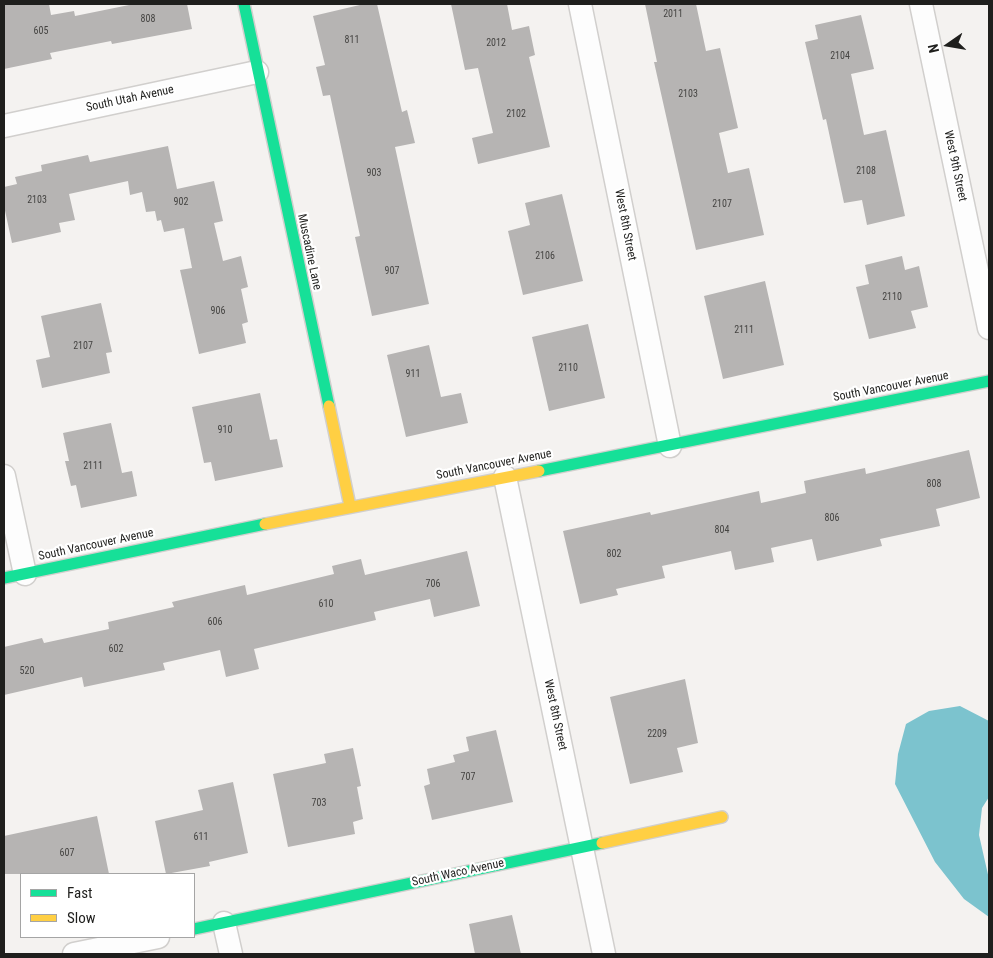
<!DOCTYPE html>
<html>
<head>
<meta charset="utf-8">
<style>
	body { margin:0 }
	#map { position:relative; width:993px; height:958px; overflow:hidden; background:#f4f2f0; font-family:"Roboto Condensed",sans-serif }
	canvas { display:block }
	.frame { position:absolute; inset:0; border:5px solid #1f1f1d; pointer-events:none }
	.legend { position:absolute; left:20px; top:873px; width:175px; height:65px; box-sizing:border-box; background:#fff; border:1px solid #a5a5a5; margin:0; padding:6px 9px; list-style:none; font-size:15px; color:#1f1f1d }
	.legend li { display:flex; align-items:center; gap:10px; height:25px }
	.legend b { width:25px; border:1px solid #a5a5a5 }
	.north { position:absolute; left:923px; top:20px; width:50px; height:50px; -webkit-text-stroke:4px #fff; paint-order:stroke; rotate:257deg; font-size:14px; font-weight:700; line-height:20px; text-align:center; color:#1f1f1d }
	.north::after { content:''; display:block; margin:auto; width:18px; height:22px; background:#1f1f1d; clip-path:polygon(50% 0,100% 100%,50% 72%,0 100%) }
</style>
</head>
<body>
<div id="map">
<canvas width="993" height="958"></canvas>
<div class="frame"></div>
<ul class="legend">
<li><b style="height:6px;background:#16e098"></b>Fast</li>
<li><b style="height:6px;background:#ffcf43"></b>Slow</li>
</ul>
<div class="north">N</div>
</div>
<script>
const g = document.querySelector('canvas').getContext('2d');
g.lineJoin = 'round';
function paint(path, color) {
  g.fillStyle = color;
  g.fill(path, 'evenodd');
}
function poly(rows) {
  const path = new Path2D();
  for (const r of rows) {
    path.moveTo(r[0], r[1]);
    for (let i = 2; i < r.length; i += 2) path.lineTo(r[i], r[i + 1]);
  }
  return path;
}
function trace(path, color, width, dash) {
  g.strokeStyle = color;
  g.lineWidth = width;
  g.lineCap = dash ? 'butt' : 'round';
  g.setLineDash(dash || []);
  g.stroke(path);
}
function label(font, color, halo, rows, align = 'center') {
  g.font = font + ' "Roboto Condensed",sans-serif';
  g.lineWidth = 4.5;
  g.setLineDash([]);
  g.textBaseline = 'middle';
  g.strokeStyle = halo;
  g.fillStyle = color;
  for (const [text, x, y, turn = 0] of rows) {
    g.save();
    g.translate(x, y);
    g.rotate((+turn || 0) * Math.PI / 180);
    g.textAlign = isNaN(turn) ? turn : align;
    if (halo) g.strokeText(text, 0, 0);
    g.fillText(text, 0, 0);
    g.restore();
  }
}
const water = poly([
	[960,706,989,721,989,797,982,808,979,835,989,879,989,917,964,899,935,862,895,784,898,754,906,724,929,711]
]);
const building = poly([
	[4,4,49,4,51,15,74,11,75,16,134,4,187,4,192,29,112,44,111,41,50,53,52,59,4,69],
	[364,4,377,4,402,112,407,110,415,143,395,147,429,304,372,316,355,237,360,236,330,95,323,96,316,67,325,65,313,16],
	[451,4,507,4,512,30,529,26,535,55,529,57,550,147,478,164,472,138,493,133,478,68,465,70],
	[645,4,696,4,706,51,720,48,738,128,719,133,728,173,749,168,764,235,696,250,654,62,657,62],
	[861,15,874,69,851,74,864,135,886,130,905,216,867,225,862,200,844,203,826,119,823,120,805,42,818,39,815,25],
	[168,146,177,189,214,181,223,221,214,223,223,261,241,256,248,287,241,289,248,322,242,324,246,343,199,354,180,270,192,268,184,228,164,232,161,220,157,221,155,211,146,212,142,192,130,195,128,181,69,194,75,220,59,223,61,232,12,243,4,206,4,187,17,184,15,177,42,171,41,165,88,155,90,162],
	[562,194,583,281,523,295,508,231,530,225,525,203],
	[902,256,905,270,919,266,928,307,911,311,916,328,869,339,856,287,869,284,865,265],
	[765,281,784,365,723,379,704,296],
	[101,303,112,352,106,353,110,373,42,388,36,360,50,357,41,316],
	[588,324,605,398,549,411,532,337],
	[429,345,441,397,461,393,468,423,406,437,387,355],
	[260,393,270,440,277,439,283,467,215,481,211,462,204,463,192,407],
	[111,423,122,473,132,471,137,496,81,508,76,485,71,486,65,461,69,461,63,433],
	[969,450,980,498,936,509,940,526,880,539,882,546,817,561,812,539,771,548,774,562,735,570,731,551,662,566,665,578,616,589,618,595,580,604,563,531,650,512,651,515,759,491,761,503,806,493,804,481,865,468,866,474],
	[467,551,480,606,434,617,430,599,374,612,376,620,254,649,259,669,226,677,220,650,163,663,165,670,136,676,84,687,82,677,4,695,4,647,42,638,44,643,109,629,108,622,174,607,172,602,245,585,247,595,334,574,332,566,361,559,365,575],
	[685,679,698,743,677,748,683,772,630,784,610,697],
	[496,730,513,802,432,820,424,786,430,784,427,769,455,762,453,755,469,751,466,737],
	[353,748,361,786,357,787,363,819,353,822,355,834,288,847,273,774,326,763,324,754],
	[233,782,248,853,209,862,210,866,166,874,155,821,203,810,198,790],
	[97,816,109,874,4,874,4,836],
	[512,915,521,954,475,954,469,924]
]);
const street = poly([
	[580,4,670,446],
	[921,4,989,328],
	[4,126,257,72],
	[4,476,25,574],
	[505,477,604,954],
	[224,923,231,954],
	[74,954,158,937]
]);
const fast = poly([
	[244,4,329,406],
	[539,471,989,381],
	[4,578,265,524],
	[194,929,602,843]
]);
const slow = poly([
	[329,406,350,506],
	[265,524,539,471],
	[602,843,722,817]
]);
const numberNames = [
	["2011",673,14],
	["808",148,19],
	["605",41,31],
	["811",352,40],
	["2012",496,43],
	["2104",840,56],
	["2103",688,94],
	["2102",516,114],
	["2108",866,171],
	["903",374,173],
	["2103",37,200],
	["902",181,202],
	["2107",722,204],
	["2106",545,256],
	["907",392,271],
	["2110",892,297],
	["906",218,311],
	["2111",744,330],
	["2107",83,346],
	["2110",568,368],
	["911",413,374],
	["910",225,430],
	["2111",93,466],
	["808",934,484],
	["806",832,518],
	["804",722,530],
	["802",614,554],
	["706",433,584],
	["610",326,604],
	["606",215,622],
	["602",116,649],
	["520",27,671],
	["2209",657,734],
	["707",468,777],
	["703",319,803],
	["611",201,837],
	["607",67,853]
];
const streetNames = [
	["South Utah Avenue",130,99,-12],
	["West 9th Street",955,166,78],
	["West 8th Street",625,225,79],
	["Muscadine Lane",309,252,78],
	["South Vancouver Avenue",891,387,-11],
	["South Vancouver Avenue",494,465,-11],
	["South Vancouver Avenue",96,545,-12],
	["West 8th Street",555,715,78],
	["South Waco Avenue",458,873,-12]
];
paint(water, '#7cc3ce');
paint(building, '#b6b4b3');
trace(street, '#d1cfcd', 25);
trace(fast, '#d1cfcd', 14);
trace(slow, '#d1cfcd', 14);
trace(street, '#fdfdfd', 22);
trace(fast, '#16e098', 11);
trace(slow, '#ffcf43', 11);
label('10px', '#454442', null, numberNames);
label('12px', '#1f1f1d', '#fff', streetNames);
</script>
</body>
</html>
